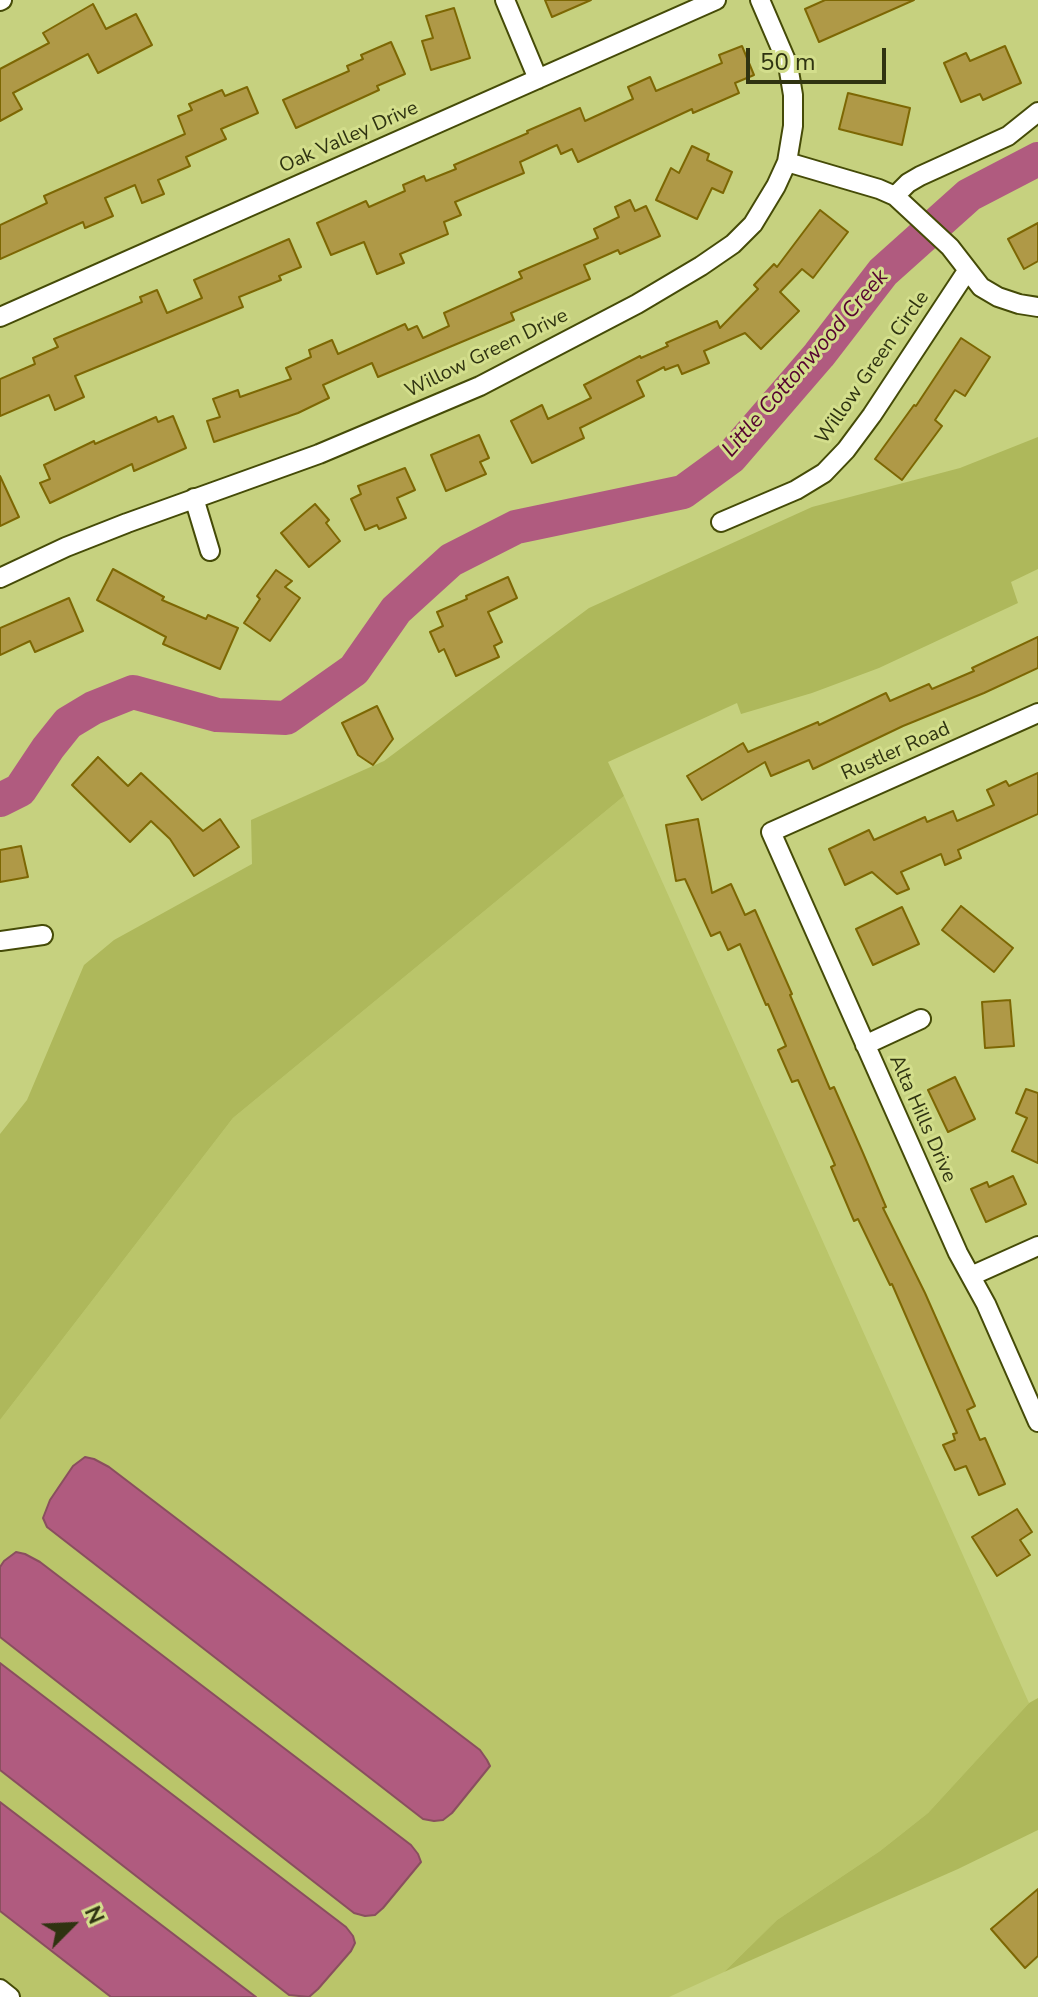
<!DOCTYPE html>
<html>
<head>
<meta charset="utf-8">
<style>
	body { margin:0 }
	#map { position:relative; width:1038px; height:1997px; overflow:hidden; background:#c6d17f; font-family:"Nunito Sans",sans-serif }
	canvas { display:block }
	.north { position:absolute; left:32px; top:1885px; width:80px; height:80px; -webkit-text-stroke:6px #d3de8c; paint-order:stroke; rotate:66deg; font-size:22px; font-weight:700; line-height:32px; text-align:center; color:#2f3311 }
	.north::after { content:''; display:block; margin:auto; width:28px; height:36px; background:#2f3311; clip-path:polygon(50% 0,100% 100%,50% 72%,0 100%) }
	.scale { position:absolute; left:746px; top:48px; width:140px; height:36px; box-sizing:border-box; border:4px solid #2f3311; border-top:0; padding-left:10px; font-size:24px; line-height:28px; white-space:nowrap; color:#2f3311; -webkit-text-stroke:6px #d3de8c; paint-order:stroke }
</style>
</head>
<body>
<div id="map">
<canvas width="1038" height="1997"></canvas>
<div class="north">N</div>
<div class="scale">50 m</div>
</div>
<script>
const g = document.querySelector('canvas').getContext('2d');
g.lineJoin = 'round';
function paint(path, color) {
  g.fillStyle = color;
  g.fill(path, 'evenodd');
}
function poly(rows) {
  const path = new Path2D();
  for (const r of rows) {
    path.moveTo(r[0], r[1]);
    for (let i = 2; i < r.length; i += 2) path.lineTo(r[i], r[i + 1]);
  }
  return path;
}
function trace(path, color, width, dash) {
  g.strokeStyle = color;
  g.lineWidth = width;
  g.lineCap = dash ? 'butt' : 'round';
  g.setLineDash(dash || []);
  g.stroke(path);
}
function label(font, color, halo, rows, align = 'center') {
  g.font = font + ' "Nunito Sans",sans-serif';
  g.lineWidth = 6;
  g.setLineDash([]);
  g.textBaseline = 'middle';
  g.strokeStyle = halo;
  g.fillStyle = color;
  for (const [text, x, y, turn = 0] of rows) {
    g.save();
    g.translate(x, y);
    g.rotate((+turn || 0) * Math.PI / 180);
    g.textAlign = isNaN(turn) ? turn : align;
    if (halo) g.strokeText(text, 0, 0);
    g.fillText(text, 0, 0);
    g.restore();
  }
}
const built = poly([
	[624,796,1029,1703,928,1813,880,1851,777,1920,724,1972,669,1997,0,1997,0,1420,233,1118]
]);
const green = poly([
	[1038,437,1038,569,1011,582,1018,603,879,668,812,693,741,714,737,703,608,762,624,796,233,1118,0,1420,0,1134,27,1100,84,965,114,940,252,864,251,820,384,761,589,608,812,507,960,468],
	[1038,1698,1038,1830,958,1869,724,1972,777,1920,880,1851,928,1813,1029,1703]
]);
const water = poly([
	[85,1457,94,1459,109,1467,480,1750,487,1760,490,1766,452,1813,443,1820,434,1821,423,1819,47,1527,43,1518,50,1500,73,1466,85,1457],
	[16,1552,25,1554,40,1562,411,1845,418,1854,421,1862,383,1908,375,1915,365,1916,354,1913,0,1637,0,1567,4,1561,16,1552],
	[0,1663,346,1927,353,1936,355,1943,351,1951,318,1989,309,1997,289,1995,0,1770,0,1663],
	[0,1802,256,1997,111,1997,0,1911,0,1802]
]);
const river = poly([
	[0,800,20,790,48,748,68,723,93,708,133,692,217,715,286,718,354,670,396,610,451,560,516,527,683,492,731,457,819,355,883,272,969,195,1038,159]
]);
const building = poly([
	[545,0,591,0,552,17,545,0],
	[825,0,914,0,819,42,805,9,825,0],
	[93,4,106,29,136,14,152,45,98,73,88,54,13,93,22,109,0,121,0,69,49,43,43,33,93,4],
	[454,8,470,58,431,70,422,41,433,38,426,16,454,8],
	[391,42,405,74,377,86,379,90,296,128,283,100,349,71,347,66,363,59,361,55,391,42],
	[742,46,754,75,735,83,739,93,693,113,692,109,578,162,572,149,561,154,557,145,520,162,524,173,455,202,461,215,444,222,448,234,400,254,404,263,377,274,364,242,331,255,317,223,366,201,369,207,405,191,403,185,424,176,426,181,456,169,454,165,528,133,527,131,580,108,585,121,633,99,628,87,650,77,656,91,722,63,719,55,742,46],
	[1005,46,1021,83,983,100,980,94,961,102,944,63,966,53,970,61,1005,46],
	[247,87,258,113,221,129,226,139,186,157,190,166,158,180,164,194,142,203,135,185,105,198,113,216,85,228,83,222,0,259,0,225,47,203,44,196,185,134,178,116,192,110,189,104,222,90,225,96,247,87],
	[848,93,910,108,902,145,839,129,848,93],
	[692,146,709,154,707,160,732,172,723,193,712,188,697,219,656,200,671,168,679,173,692,146],
	[630,200,635,211,646,206,660,236,620,254,618,250,584,265,590,279,511,313,514,320,378,377,372,363,323,385,329,398,298,413,214,442,207,421,220,417,213,399,238,390,240,397,291,379,286,368,311,357,309,350,332,340,338,354,405,324,408,330,417,326,423,338,449,326,444,313,522,278,519,272,598,238,594,229,619,217,615,207,630,200],
	[820,210,848,232,813,278,802,269,780,292,799,311,761,349,745,333,704,351,709,363,682,374,678,365,665,370,664,367,637,381,644,396,580,428,584,438,532,463,511,421,542,405,548,419,591,398,584,385,640,356,641,358,668,346,666,343,717,321,720,328,758,289,754,285,774,264,777,267,820,210],
	[1038,223,1038,261,1024,269,1008,239,1038,223],
	[289,239,301,267,279,276,281,280,239,297,243,307,75,376,84,397,55,410,49,395,0,416,0,379,35,364,33,358,58,347,54,339,142,302,140,297,157,290,167,313,202,298,194,280,289,239],
	[961,338,990,357,965,396,955,390,935,420,942,426,902,480,875,459,914,405,916,406,961,338],
	[173,416,186,448,134,471,132,464,50,503,40,483,50,479,44,465,94,441,95,444,156,417,158,422,173,416],
	[479,435,489,458,480,462,486,474,446,491,431,455,479,435],
	[405,468,415,490,397,498,406,518,379,529,377,525,365,530,351,499,361,494,358,486,405,468],
	[0,476,19,517,0,526,0,476],
	[315,504,329,520,326,523,340,541,309,567,281,533,315,504],
	[113,569,164,597,162,600,206,619,208,615,238,628,220,669,163,644,166,637,97,600,113,569],
	[276,570,292,581,285,587,300,598,270,641,244,623,260,599,257,596,276,570],
	[508,577,517,598,488,612,502,642,494,646,499,657,456,676,444,649,439,652,430,632,443,626,437,612,467,599,466,596,508,577],
	[69,598,83,631,35,652,30,641,0,655,0,628,69,598],
	[1038,637,1038,668,984,693,903,726,813,769,809,760,771,776,765,762,702,800,687,776,743,743,748,752,818,722,819,725,886,693,890,701,929,684,932,689,974,671,972,668,1038,637],
	[377,706,393,739,373,765,358,755,342,723,377,706],
	[98,757,128,786,141,773,203,831,220,819,239,847,194,876,170,839,151,821,130,842,72,785,98,757],
	[1038,773,1038,814,958,850,961,858,945,865,941,854,901,872,909,889,897,894,872,872,845,885,829,849,869,830,874,840,925,817,927,822,953,811,957,821,994,805,987,790,1006,781,1009,786,1038,773],
	[698,819,712,893,731,884,745,915,755,910,792,994,790,995,830,1089,834,1087,863,1153,886,1207,883,1208,925,1293,975,1406,967,1410,980,1440,985,1438,1005,1484,979,1495,966,1466,955,1470,943,1445,955,1440,953,1434,957,1433,892,1284,890,1285,858,1219,854,1221,831,1167,835,1165,798,1080,792,1082,778,1050,786,1046,768,1004,766,1005,740,944,728,950,720,932,711,936,685,879,676,881,666,825,698,819],
	[21,846,28,877,0,882,0,850,21,846],
	[961,906,1013,948,994,972,942,930,961,906],
	[902,907,919,944,873,965,856,929,902,907],
	[1010,1000,1014,1046,985,1048,982,1002,1010,1000],
	[955,1077,975,1119,948,1132,928,1090,955,1077],
	[1026,1089,1038,1093,1038,1163,1012,1151,1027,1118,1016,1113,1026,1089],
	[1013,1176,1026,1204,986,1222,971,1189,987,1182,989,1187,1013,1176],
	[1017,1509,1032,1532,1020,1540,1030,1555,997,1576,972,1537,1017,1509],
	[1038,1889,1038,1956,1025,1968,991,1929,1038,1889]
]);
const minor = poly([
	[505,0,538,79],
	[0,1,2,0],
	[787,162,879,189,895,196,950,247,981,287,998,297,1019,304,1038,307],
	[895,196,908,183,920,176,1008,136,1038,112],
	[0,317,716,0],
	[194,498,210,551],
	[721,522,796,490,824,473,846,450,872,415,967,271],
	[0,578,66,547,127,523,319,454,480,386,637,304,701,266,733,244,753,224,776,186,787,162,793,126,793,95,788,65,760,0],
	[1038,713,771,832,958,1253,986,1304,1038,1422],
	[0,941,43,935],
	[865,1045,921,1019],
	[971,1276,1038,1246],
	[0,1989,10,1997]
]);
const streetNames = [
	["Oak Valley Drive",349,138,-24],
	["Willow Green Drive",487,354,-26],
	["Willow Green Circle",873,368,-55],
	["Rustler Road",896,752,-24],
	["Alta Hills Drive",922,1119,66]
];
const waterNames = [
	["Little Cottonwood Creek",806,364,-49]
];
paint(built, '#bac56a');
paint(green, '#aeb85b');
paint(water, '#b05b7f');
trace(water, '#894f5e', 2);
trace(river, '#b05b7f', 34);
paint(building, '#af9947');
trace(building, '#7d6703', 2);
trace(minor, '#454b07', 22);
trace(minor, '#fff', 18);
label('20px', '#2f3311', '#d3de8c', streetNames);
label('italic 22px', '#550230', '#d3de8c', waterNames);
</script>
</body>
</html>
